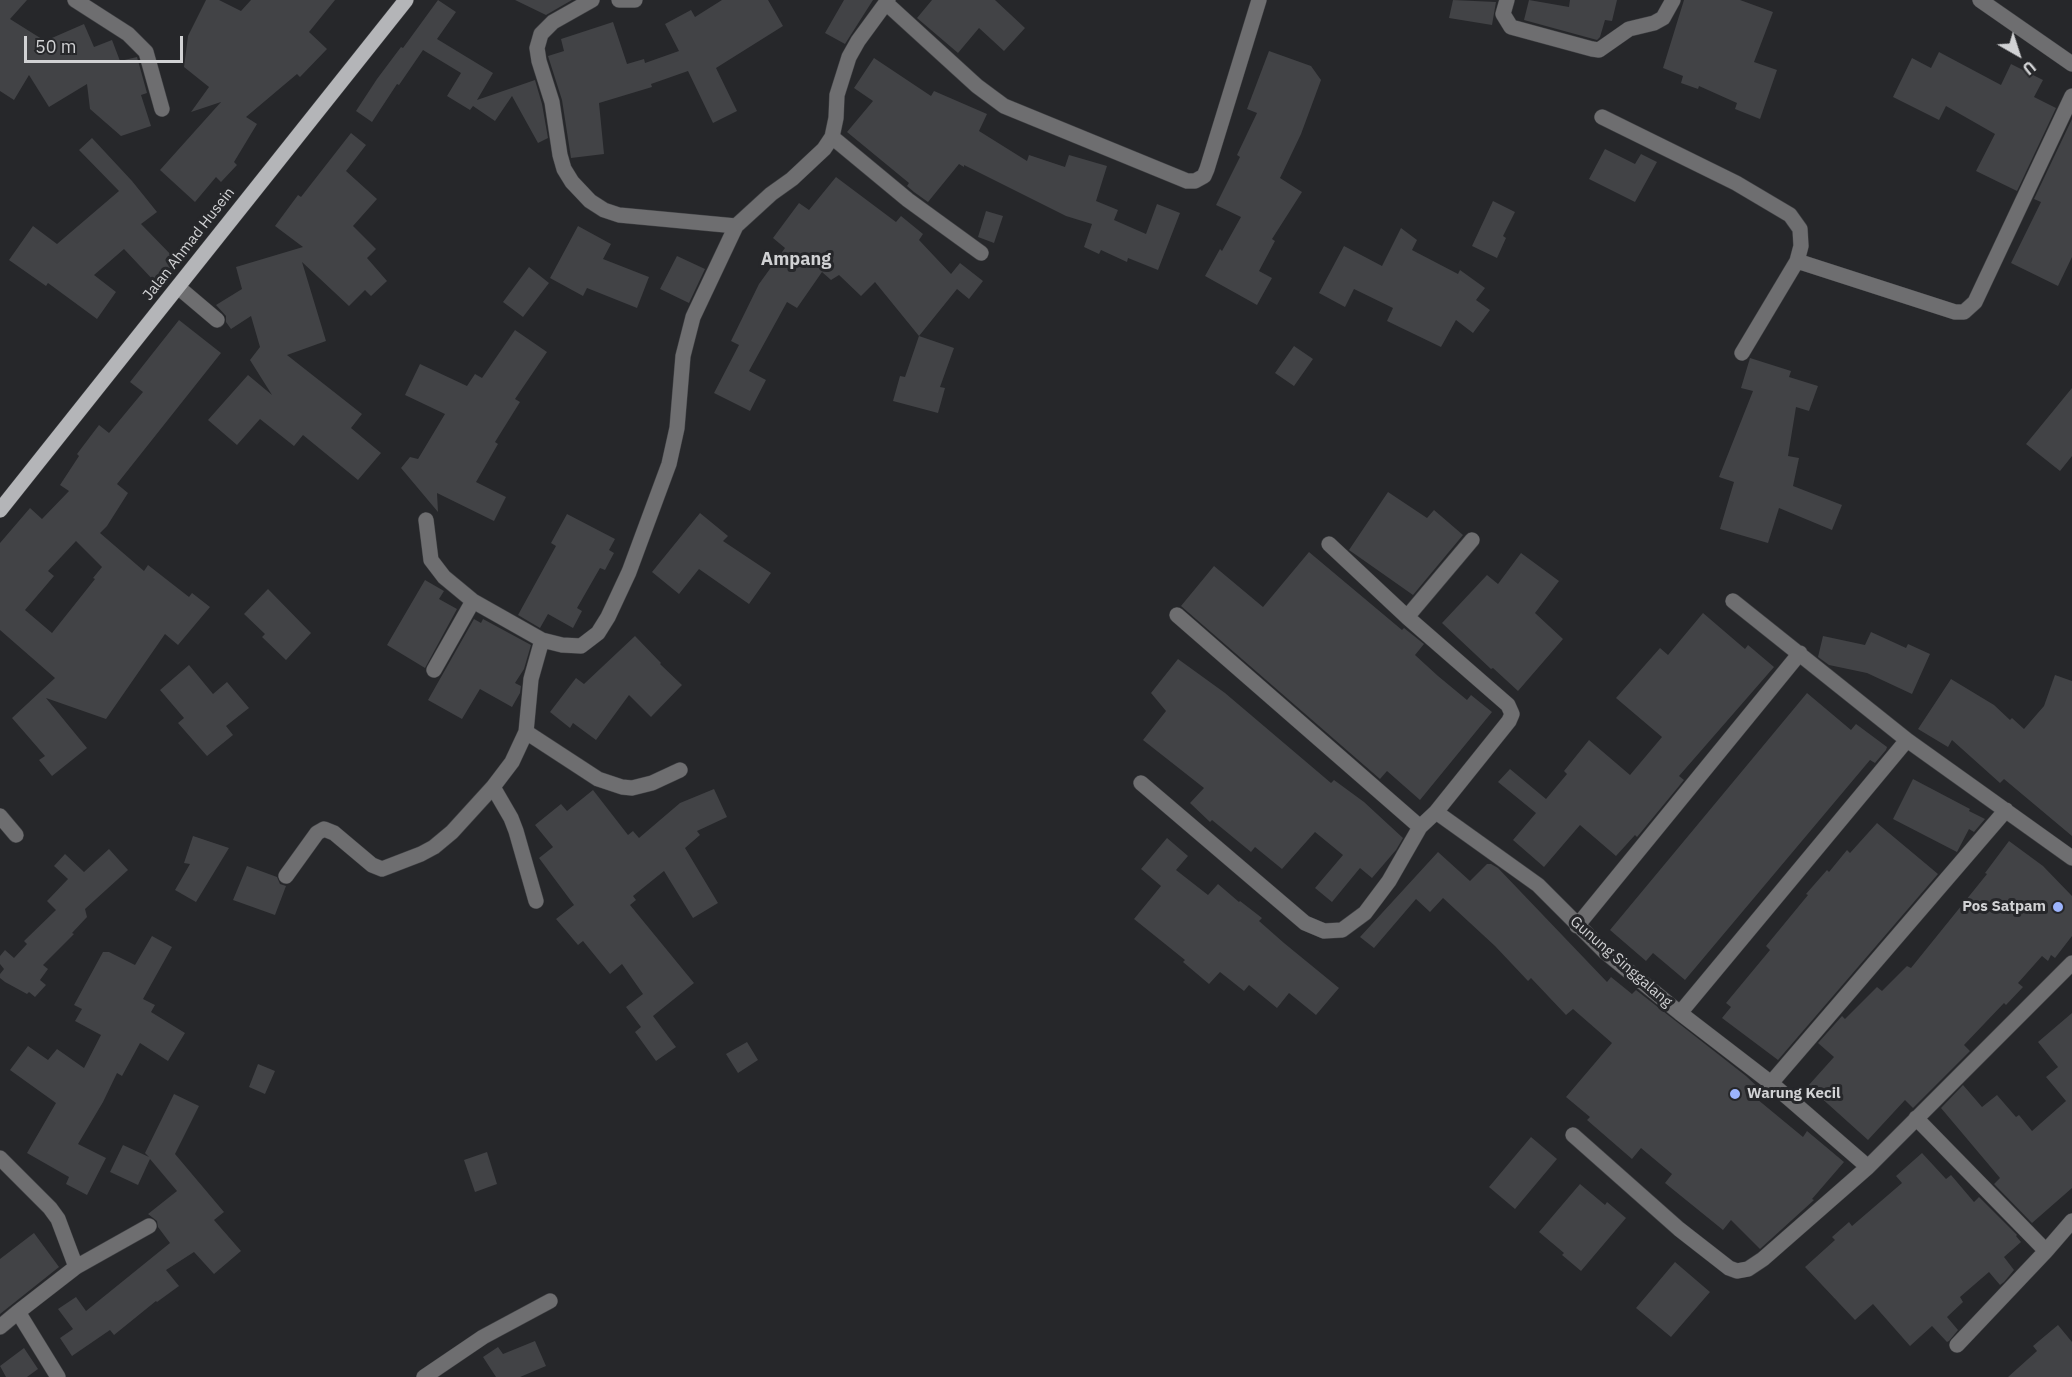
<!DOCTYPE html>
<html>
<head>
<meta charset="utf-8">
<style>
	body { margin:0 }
	#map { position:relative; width:2072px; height:1377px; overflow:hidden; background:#26272a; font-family:"IBM Plex Sans",sans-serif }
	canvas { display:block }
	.north { position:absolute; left:1988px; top:24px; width:60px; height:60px; -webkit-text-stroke:4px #26272a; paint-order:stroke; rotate:141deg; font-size:16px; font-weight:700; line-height:24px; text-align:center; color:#d1d2d4 }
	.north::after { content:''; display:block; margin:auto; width:21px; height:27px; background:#d1d2d4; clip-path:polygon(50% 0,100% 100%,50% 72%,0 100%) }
	.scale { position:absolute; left:24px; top:36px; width:159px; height:27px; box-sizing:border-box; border:3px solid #d1d2d4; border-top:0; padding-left:8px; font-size:18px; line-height:21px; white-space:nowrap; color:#d1d2d4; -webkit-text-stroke:4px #26272a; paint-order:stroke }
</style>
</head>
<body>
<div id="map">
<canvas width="2072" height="1377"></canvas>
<div class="north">U</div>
<div class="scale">50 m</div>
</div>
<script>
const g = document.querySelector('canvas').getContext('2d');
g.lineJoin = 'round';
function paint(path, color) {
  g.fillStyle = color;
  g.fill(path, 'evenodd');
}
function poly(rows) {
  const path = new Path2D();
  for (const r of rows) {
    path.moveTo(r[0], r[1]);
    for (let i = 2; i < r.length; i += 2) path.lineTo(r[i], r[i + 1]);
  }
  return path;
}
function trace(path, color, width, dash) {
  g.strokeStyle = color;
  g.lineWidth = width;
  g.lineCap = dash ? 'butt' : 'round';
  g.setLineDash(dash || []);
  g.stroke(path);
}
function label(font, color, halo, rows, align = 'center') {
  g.font = font + ' "IBM Plex Sans",sans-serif';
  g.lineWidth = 6;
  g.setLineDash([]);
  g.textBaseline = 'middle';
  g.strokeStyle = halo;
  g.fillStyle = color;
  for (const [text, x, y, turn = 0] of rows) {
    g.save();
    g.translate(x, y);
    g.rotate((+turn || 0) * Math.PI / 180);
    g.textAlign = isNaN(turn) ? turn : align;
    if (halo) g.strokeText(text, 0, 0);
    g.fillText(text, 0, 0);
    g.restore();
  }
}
const building = poly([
	[0,0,27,0,10,19,45,41,84,24,94,47,112,40,120,61,137,57,147,93,141,95,151,126,121,136,90,109,87,84,49,107,29,75,14,100,0,91],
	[206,0,219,0,241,11,251,0,335,0,309,32,327,49,300,77,297,74,246,117,257,124,234,162,237,165,221,182,216,177,195,202,160,170,221,102,191,112,209,87,184,67,188,36],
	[438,0,456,12,437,39,493,73,477,100,535,80,542,104,548,138,538,143,512,96,495,121,473,106,470,110,447,96,461,73,423,50,399,85,397,84,372,122,356,111,377,79,401,47,403,48],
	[515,0,572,0,546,15],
	[722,0,768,0,783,26,716,68,737,111,713,123,688,71,651,84,652,87,599,103,604,154,571,158,562,100,548,56,564,51,561,39,613,22,627,64,644,59,645,63,679,51,665,24,691,10,695,17],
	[844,0,873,0,845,44,825,33],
	[932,0,995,0,1025,28,1004,51,979,28,958,53,917,18],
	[1453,0,1496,2,1492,25,1449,18],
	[1529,0,1569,7,1570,0,1617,0,1612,21,1605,20,1600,37,1597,40,1524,20],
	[1684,0,1740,0,1773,12,1754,62,1777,70,1760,119,1735,109,1737,103,1699,86,1698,89,1681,83,1683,76,1663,68],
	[1269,51,1311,66,1321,80,1301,134,1280,178,1302,192,1272,239,1275,241,1259,271,1272,278,1257,305,1205,276,1220,249,1222,251,1241,217,1216,205,1240,157,1237,155,1257,113,1247,109],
	[1939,52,2001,85,2011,64,2043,80,2034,97,2056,108,2017,191,1976,171,1995,134,1946,106,1939,120,1893,97,1912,58,1931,68],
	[874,58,931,96,934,91,987,114,979,131,1027,161,1029,155,1065,167,1069,155,1107,166,1096,201,1118,210,1114,220,1146,234,1157,204,1180,213,1158,270,1128,258,1127,262,1101,250,1099,254,1084,247,1092,224,1066,216,964,165,964,167,959,164,928,202,914,192,907,186,909,183,847,132,873,101,854,88],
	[2072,119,2072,257,2058,286,2011,263,2041,202,2034,199],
	[351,133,366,145,346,171,377,199,353,226,376,249,367,258,387,281,371,296,365,290,349,306,302,262,326,341,287,355,362,414,351,428,381,453,358,480,303,435,294,446,260,419,237,445,208,420,248,375,272,395,250,360,260,347,251,316,231,329,226,322,226,316,216,305,242,289,236,267,303,247,275,226,298,195,301,197],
	[92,138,132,181,157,212,141,224,177,261,155,282,124,249,94,275,116,292,97,319,48,283,46,286,9,260,33,226,57,244,119,191,79,150],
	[1605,149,1635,164,1641,154,1657,162,1635,202,1589,179],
	[836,177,896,222,901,216,923,234,919,240,951,274,960,263,983,281,969,299,957,289,919,336,875,282,861,296,839,275,831,280,822,272,797,308,787,302,749,371,766,380,750,411,714,393,739,345,731,341,759,284,785,248,773,238,799,203,809,210],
	[1493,201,1515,212,1503,236,1506,238,1497,258,1472,246],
	[986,211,1003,216,994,243,978,237],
	[578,226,611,244,603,259,649,277,637,308,587,288,583,296,550,278],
	[1401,228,1417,240,1412,250,1458,274,1460,270,1485,288,1476,300,1490,310,1473,333,1456,320,1441,347,1387,321,1393,308,1354,289,1345,307,1319,293,1344,246,1382,266],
	[677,256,705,269,689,303,660,289],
	[529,267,549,283,523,317,503,302],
	[179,320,221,353,117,484,128,493,107,526,100,533,144,571,148,565,189,597,192,593,210,607,178,645,165,634,106,719,46,698,87,748,52,776,39,760,45,756,12,718,55,678,0,630,0,543,30,508,42,519,69,491,60,485,79,456,77,454,99,425,109,433,143,392,130,382],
	[76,541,102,567,93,578,95,579,52,633,25,610,54,576,48,571],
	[515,330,547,352,515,399,520,402,495,442,498,444,476,482,506,497,494,521,437,493,438,512,401,468,410,457,418,459,445,414,405,395,420,364,467,386,475,374,482,378],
	[919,336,954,348,940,387,945,388,938,413,893,401,900,376,905,377],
	[1294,346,1313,359,1294,386,1275,373],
	[1750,358,1791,371,1789,377,1818,386,1809,411,1796,407,1788,456,1799,458,1793,486,1842,505,1832,530,1779,508,1768,543,1720,529,1734,482,1719,477,1753,391,1741,388],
	[2072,388,2072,456,2060,471,2026,444],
	[1388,492,1427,518,1434,510,1463,535,1413,595,1349,550],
	[700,513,728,536,723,541,771,573,749,604,699,569,679,594,652,572],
	[567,514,615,539,609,550,614,553,605,570,600,568,577,608,582,611,573,628,548,614,540,628,518,615,556,546,551,543],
	[1309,552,1402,630,1404,628,1424,644,1415,655,1438,676,1467,700,1471,695,1492,712,1420,800,1387,771,1380,779,1181,606,1214,566,1263,607],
	[1521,553,1559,581,1535,613,1563,639,1518,691,1493,668,1491,669,1442,623,1487,575,1498,584],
	[425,580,444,591,439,599,457,609,425,668,387,645],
	[268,589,311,633,286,660,262,637,265,634,244,614],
	[1703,613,1745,649,1748,645,1774,667,1679,776,1684,780,1637,837,1635,835,1616,856,1580,825,1544,867,1513,840,1536,813,1498,782,1510,769,1546,799,1567,774,1564,771,1589,740,1630,775,1662,737,1616,698,1660,648,1668,655],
	[474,619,481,623,483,619,531,645,524,669,515,683,521,686,520,693,512,707,480,689,462,719,428,700],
	[1871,632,1906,648,1908,644,1930,654,1912,694,1867,673,1829,665,1818,657,1823,636,1865,645],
	[635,636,661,663,660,664,682,685,651,717,629,695,596,740,573,723,570,728,550,712,576,678,584,684],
	[1178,659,1225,693,1331,783,1334,780,1364,802,1403,838,1396,850,1372,878,1360,868,1332,902,1315,888,1343,855,1315,832,1282,869,1255,847,1251,852,1212,820,1210,822,1190,803,1204,788,1143,740,1166,711,1151,693],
	[189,665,213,694,227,682,249,708,226,726,233,735,207,756,178,723,184,718,160,690],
	[2055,675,2072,681,2072,836,2004,779,2000,783,1952,740,1948,747,1918,729,1951,679,1994,705,2010,720,2012,718,2024,729,2044,706],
	[1807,693,1851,730,1856,724,1887,747,1886,750,1875,763,1870,760,1685,980,1653,953,1646,961,1610,930],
	[1913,779,1970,809,1969,811,1985,819,1974,832,1969,829,1957,852,1893,819],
	[714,789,727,817,697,831,700,835,685,848,718,903,693,918,664,871,633,896,636,900,630,905,694,983,653,1016,676,1047,656,1061,635,1032,641,1027,626,1007,643,994,622,964,610,974,583,941,578,945,556,919,574,905,539,858,553,847,535,825,561,804,567,811,593,790,628,835,633,831,639,838,680,803],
	[1877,823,1938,874,1778,1060,1722,1018,1731,1007,1726,1003,1770,950,1766,946,1808,895,1806,894,1827,870,1829,872,1847,850,1850,853],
	[193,836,229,848,196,902,175,890,190,864,184,863],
	[1167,838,1188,856,1176,870,1208,895,1218,884,1239,902,1240,901,1262,918,1259,921,1284,943,1339,988,1316,1015,1289,993,1277,1008,1249,985,1244,991,1220,972,1209,984,1183,962,1185,960,1134,919,1161,886,1141,869],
	[2009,841,2043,866,2072,896,2072,936,2055,958,2051,955,2048,961,2042,956,2018,983,2023,987,2006,1005,2004,1003,1964,1045,1970,1051,1913,1108,1905,1100,1868,1140,1808,1086,1834,1057,1818,1043,1842,1016,1845,1019,1877,987,1882,991,1907,966,1911,968,1987,874,1985,873],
	[109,849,128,870,85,909,87,917,72,933,74,934,43,965,48,969,40,980,46,985,35,997,29,992,27,994,5,982,0,978,0,974,4,969,0,964,0,956,5,950,14,958,27,944,24,941,56,910,47,901,68,879,54,866,65,854,84,872],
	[1438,852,1470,881,1487,864,1491,864,1498,868,1607,982,1611,977,1632,994,1636,990,1746,1076,1763,1092,1757,1099,1803,1137,1807,1131,1844,1162,1812,1199,1814,1200,1760,1249,1731,1220,1723,1230,1665,1183,1672,1174,1641,1148,1632,1159,1587,1120,1590,1117,1566,1097,1612,1043,1573,1009,1566,1015,1531,978,1528,981,1495,946,1443,898,1430,912,1416,899,1374,948,1360,937],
	[247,866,277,877,280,884,286,886,275,915,233,900],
	[152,936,172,947,143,999,155,1005,151,1012,185,1033,168,1061,140,1043,122,1076,117,1073,103,1102,78,1144,106,1158,87,1195,66,1184,69,1177,27,1153,56,1103,10,1070,28,1046,48,1060,57,1049,84,1068,101,1035,75,1021,82,1009,74,1005,103,952,109,952,135,965],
	[2072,1013,2072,1188,2032,1223,1994,1184,2000,1178,1941,1108,1963,1085,1982,1107,1997,1095,2016,1117,2019,1115,2032,1131,2066,1101,2046,1077,2058,1067,2038,1042],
	[747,1042,758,1060,738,1073,726,1054],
	[258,1064,275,1071,265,1094,249,1087],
	[174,1094,199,1106,175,1154,224,1212,214,1220,241,1251,214,1274,194,1252,166,1270,179,1286,157,1302,156,1301,114,1335,110,1330,72,1356,60,1338,73,1329,58,1309,76,1297,86,1311,170,1243,158,1227,157,1221,148,1214,177,1191,150,1159,138,1185,110,1172,123,1145,149,1157,145,1153],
	[1531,1137,1557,1159,1515,1209,1489,1187],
	[487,1152,497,1184,475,1192,464,1160],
	[1922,1153,1946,1179,1951,1175,1974,1202,1979,1197,2017,1235,2016,1236,2021,1242,2004,1257,2014,1270,2004,1282,2000,1285,1989,1272,1960,1297,1963,1302,1947,1317,1958,1330,1949,1341,1947,1342,1932,1326,1910,1346,1873,1304,1855,1320,1805,1267,1835,1240,1832,1237,1849,1222,1852,1226,1902,1183,1896,1176],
	[1580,1184,1605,1205,1607,1202,1626,1218,1581,1271,1562,1255,1564,1253,1539,1232],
	[34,1233,59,1267,0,1314,0,1259],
	[1675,1262,1710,1292,1671,1337,1636,1308],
	[2058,1325,2072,1342,2072,1377,2008,1377,2037,1351,2033,1346],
	[535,1341,546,1366,520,1377,496,1377,483,1357,498,1347,503,1354],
	[24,1348,38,1369,27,1377,6,1377,0,1366]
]);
const minor = poly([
	[75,0,128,34,146,52,162,109],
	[592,0,553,22,541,34,537,48,539,61,552,102,560,155,564,169,572,182,590,201,604,210,619,215,736,226],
	[619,0,635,0],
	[1507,0,1503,14,1511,27,1592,49,1599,50,1629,29,1654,23,1663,18,1673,0],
	[1980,0,2072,64],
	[886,3,977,86,1004,106,1187,181,1195,181,1204,176,1207,169,1259,0],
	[1602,117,1736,183,1790,215,1800,229,1801,246,1797,261,1742,353],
	[832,137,908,200,981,253],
	[1797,261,1955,312,1964,312,1975,302,2072,96],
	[178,287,217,320],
	[426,520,431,560,444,577,473,601,542,640,531,679,526,732,512,762,493,787,511,818,516,831,536,901],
	[1329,544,1407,617,1508,705,1512,714,1509,721,1436,812],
	[1733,601,1907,740,2072,858],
	[1177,615,1420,827],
	[1407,617,1472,540],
	[542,640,562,645,581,646,598,633,608,617,629,572,669,464,677,428,683,356,693,317,736,226,771,194,792,179,824,149,832,137,836,118,837,95,849,57,858,41,888,0],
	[434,670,473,601],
	[526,732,598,779,622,787,632,788,652,783,680,770],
	[1141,783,1305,923,1324,931,1342,930,1365,913,1389,881,1420,827,1436,812,1538,885,1605,952,1680,1013,1771,1083,1868,1167,2072,963],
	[0,816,16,835],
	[286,876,317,833,324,829,334,833,372,865,382,869,421,854,434,847,452,832,493,787],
	[1577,926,1800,653],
	[1680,1013,1907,740],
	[1771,1083,2006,810],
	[1916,1118,2046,1251,1957,1345],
	[1573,1135,1679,1229,1729,1268,1737,1271,1748,1269,1763,1259,1868,1167],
	[0,1158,50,1208,58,1219,76,1267],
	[2046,1251,2072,1221],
	[0,1327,18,1312],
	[58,1377,18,1312,76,1267,149,1226],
	[424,1377,483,1337,550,1301]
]);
const major = poly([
	[0,510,406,0]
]);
const markers = [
	[2058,907,6,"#9cb4fd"],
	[1735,1094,6,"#9cb4fd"]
];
const streetNames = [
	["Jalan Ahmad Husein",189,244,-52],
	["Gunung Singgalang",1621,962,41]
];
const poiNames = [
	["Pos Satpam",2046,907],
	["Warung Kecil",1747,1094,"left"]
];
const quarterNames = [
	["Ampang",796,260]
];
paint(building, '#424346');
trace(minor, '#414245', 16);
trace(major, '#414245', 16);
trace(minor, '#6e6e70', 15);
trace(major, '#b4b5b8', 15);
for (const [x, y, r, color] of markers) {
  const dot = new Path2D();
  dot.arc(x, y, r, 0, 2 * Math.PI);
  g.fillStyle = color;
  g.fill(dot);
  trace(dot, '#26272a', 2);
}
label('15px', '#d1d2d4', '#26272a', streetNames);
label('bold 15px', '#d1d2d4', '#26272a', poiNames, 'right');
label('bold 18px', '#d1d2d4', '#26272a', quarterNames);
</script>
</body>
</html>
